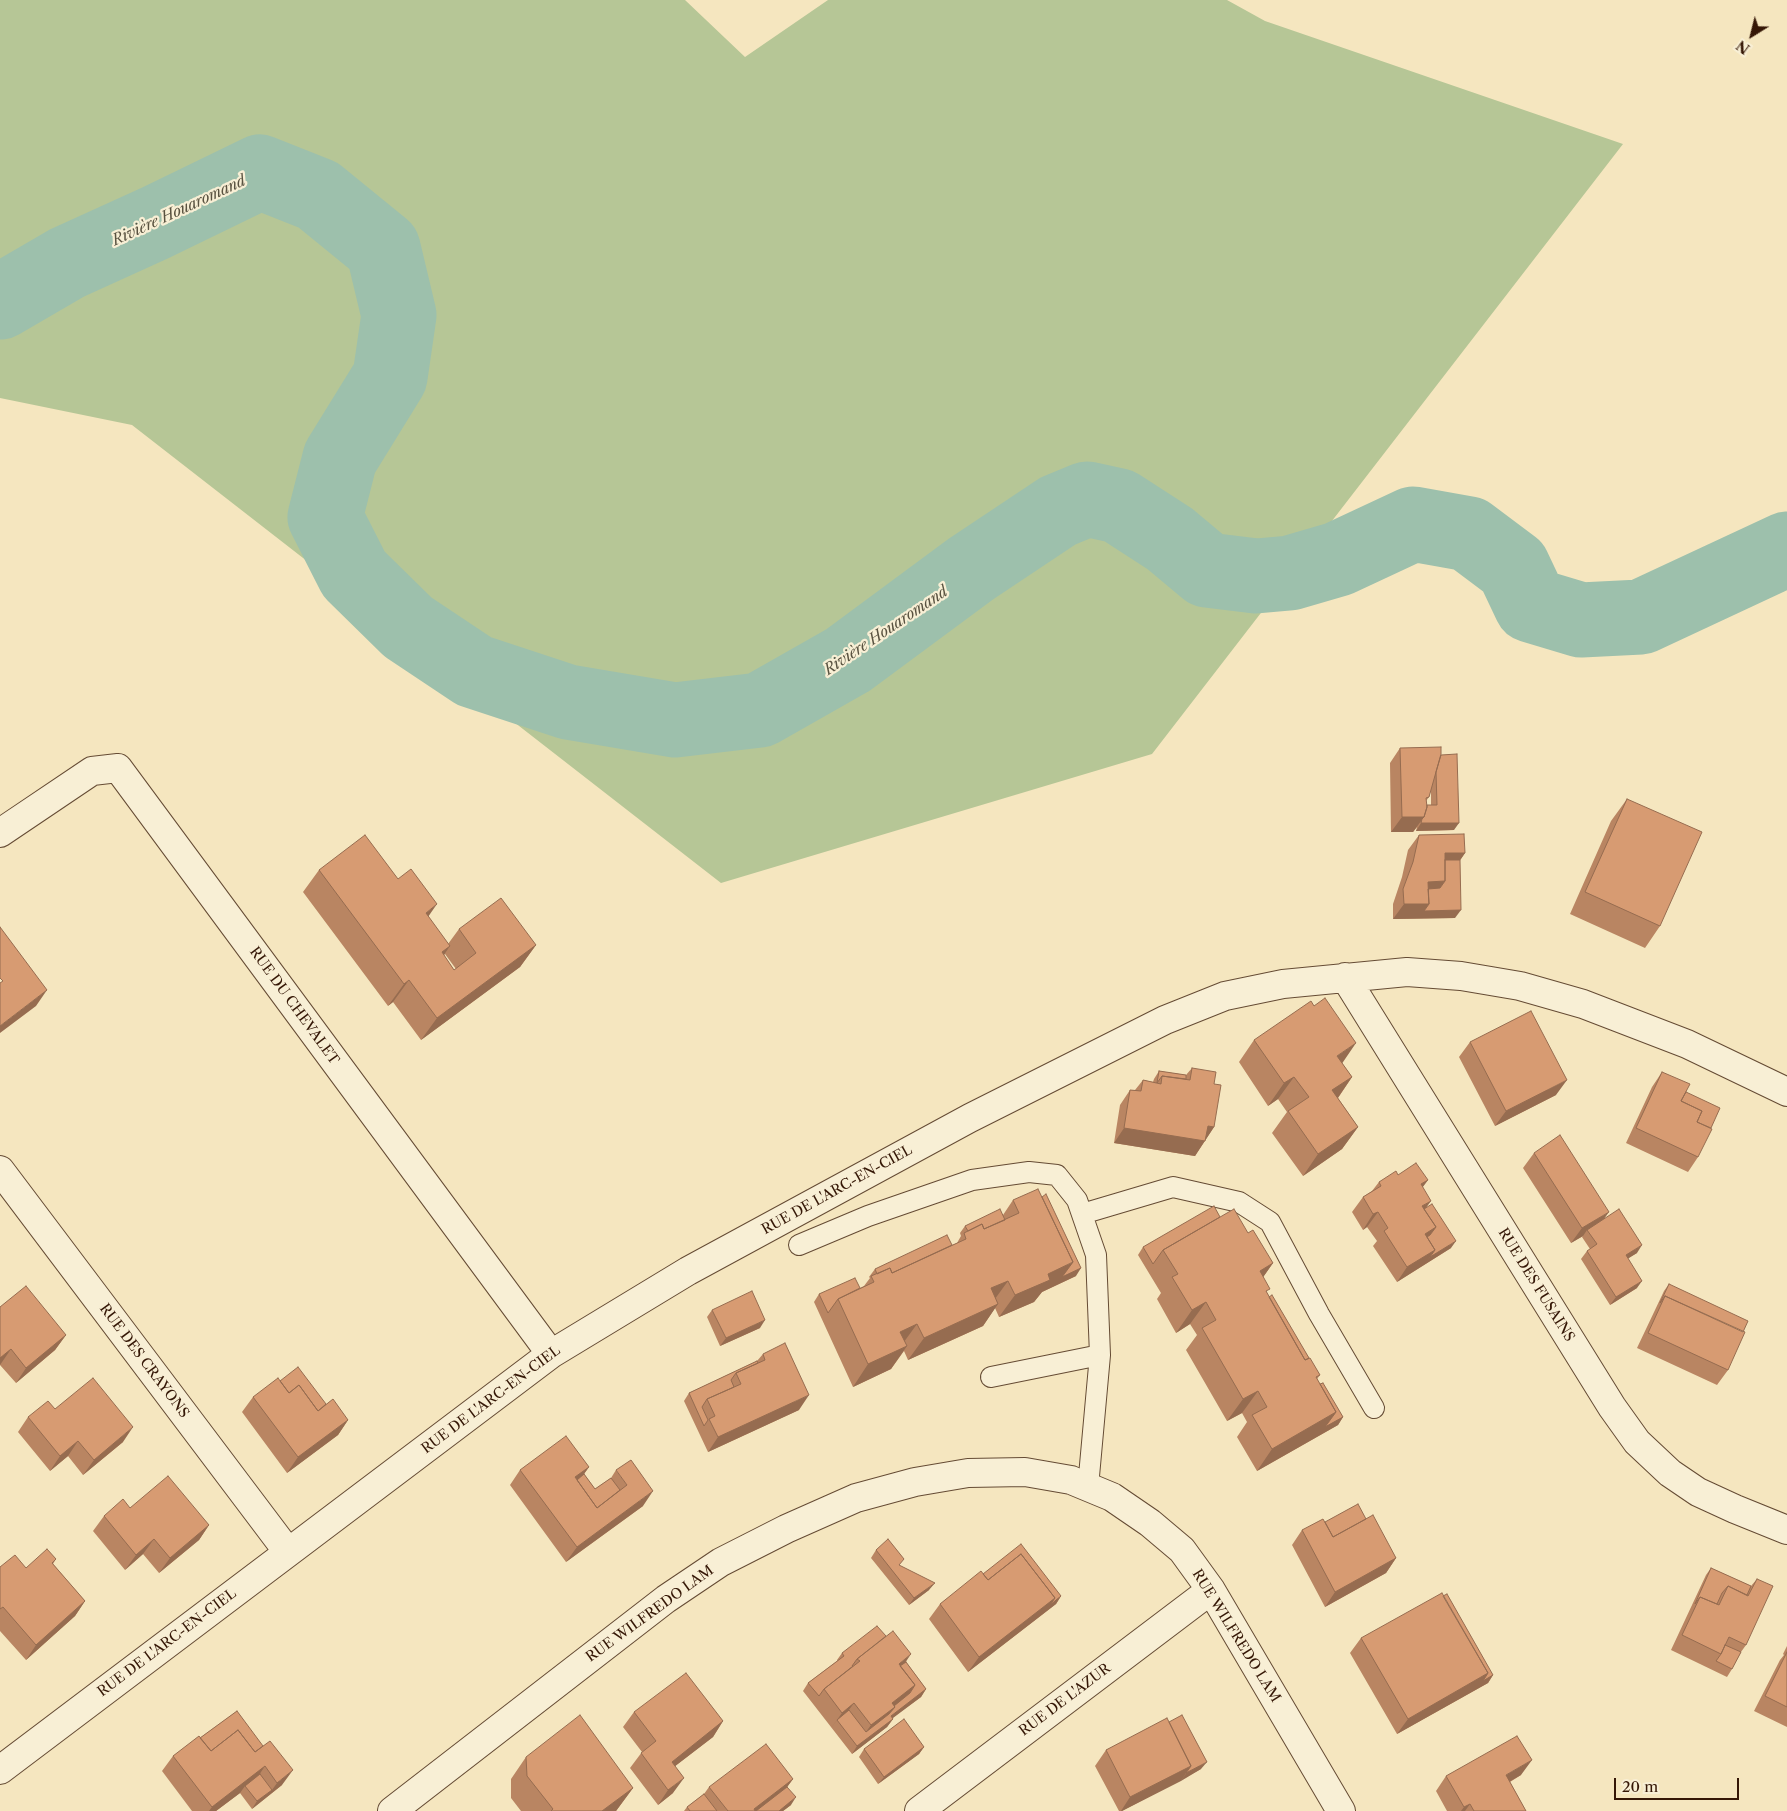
<!DOCTYPE html>
<html>
<head>
<meta charset="utf-8">
<style>
	body { margin:0 }
	#map { position:relative; width:1787px; height:1811px; overflow:hidden; background:#f5e6bf; font-family:"Libre Caslon Text",serif }
	canvas { display:block }
	.north { position:absolute; left:1727px; top:10px; width:50px; height:50px; -webkit-text-stroke:4px #f8efd5; paint-order:stroke; rotate:216deg; font-size:14px; font-weight:700; line-height:20px; text-align:center; color:#351706 }
	.north::after { content:''; display:block; margin:auto; width:18px; height:22px; background:#351706; clip-path:polygon(50% 0,100% 100%,50% 72%,0 100%) }
	.scale { position:absolute; left:1614px; top:1778px; width:125px; height:22px; box-sizing:border-box; border:2px solid #351706; border-top:0; padding-left:6px; font-size:15px; line-height:18px; white-space:nowrap; color:#351706; -webkit-text-stroke:4px #f8efd5; paint-order:stroke }
</style>
</head>
<body>
<div id="map">
<canvas width="1787" height="1811"></canvas>
<div class="north">N</div>
<div class="scale">20 m</div>
</div>
<script>
const g = document.querySelector('canvas').getContext('2d');
g.lineJoin = 'round';
function paint(path, color) {
  g.fillStyle = color;
  g.fill(path, 'evenodd');
}
function poly(rows) {
  const path = new Path2D();
  for (const r of rows) {
    path.moveTo(r[0], r[1]);
    for (let i = 2; i < r.length; i += 2) path.lineTo(r[i], r[i + 1]);
  }
  return path;
}
function trace(path, color, width, dash) {
  g.strokeStyle = color;
  g.lineWidth = width;
  g.lineCap = dash ? 'butt' : 'round';
  g.setLineDash(dash || []);
  g.stroke(path);
}
function label(font, color, halo, rows, align = 'center') {
  g.font = font + ' "Libre Caslon Text",serif';
  g.lineWidth = 4.5;
  g.setLineDash([]);
  g.textBaseline = 'middle';
  g.strokeStyle = halo;
  g.fillStyle = color;
  for (const [text, x, y, turn = 0] of rows) {
    g.save();
    g.translate(x, y);
    g.rotate((+turn || 0) * Math.PI / 180);
    g.textAlign = isNaN(turn) ? turn : align;
    if (halo) g.strokeText(text, 0, 0);
    g.fillText(text, 0, 0);
    g.restore();
  }
}
const green = poly([
	[0,0,685,0,745,57,828,0,1227,0,1265,21,1623,144,1152,754,721,883,132,425,0,398]
]);
const river = poly([
	[0,302,67,263,155,223,260,172,318,195,383,248,399,315,390,377,340,458,325,517,354,574,408,627,474,671,568,702,675,720,760,710,848,660,971,569,1058,511,1087,499,1119,506,1170,539,1207,570,1256,576,1290,573,1338,559,1413,524,1469,534,1513,567,1531,605,1581,620,1641,617,1787,549]
]);
const service = poly([
	[1082,1214,1173,1187,1239,1202,1270,1222,1319,1314,1374,1408],
	[799,1245,868,1216,972,1180,1029,1172,1057,1175,1077,1200,1096,1255,1100,1355,1088,1487],
	[991,1377,1100,1355]
]);
const minor = poly([
	[0,833,92,771,118,768,551,1354],
	[1345,977,1612,1407,1637,1442,1670,1473,1698,1492,1735,1509,1787,1530],
	[0,1170,288,1552],
	[0,1770,551,1354,688,1271,970,1118,1165,1020,1225,996,1283,984,1407,972,1461,976,1520,986,1583,1004,1687,1044,1787,1092],
	[392,1811,666,1599,721,1562,786,1529,856,1498,915,1482,968,1473,1025,1472,1071,1480,1112,1497,1150,1523,1182,1550,1211,1590,1341,1811],
	[919,1811,1211,1590]
]);
const wall = poly([
	[1400,748,1441,755,1454,830,1416,831,1417,827,1413,832,1391,832,1390,763],
	[1431,790,1431,805,1427,805,1426,801,1429,797],
	[1627,799,1660,926,1645,948,1570,914,1611,821],
	[1419,835,1465,853,1460,860,1455,918,1393,919,1393,904,1402,877,1408,850],
	[319,870,398,879,428,917,448,944,459,929,536,945,520,967,421,1040,393,1002,388,1006,303,892],
	[445,954,456,969,454,970,444,955],
	[1254,1040,1342,1063,1352,1077,1338,1098,1358,1127,1342,1149,1303,1176,1272,1133,1287,1112,1278,1099,1268,1106,1239,1062],
	[1470,1042,1556,1095,1495,1126,1459,1057],
	[1192,1068,1214,1084,1214,1127,1195,1156,1114,1143,1120,1105,1130,1090,1135,1090,1143,1080,1153,1082,1154,1079,1159,1071,1186,1075],
	[1662,1072,1686,1092,1698,1157,1688,1172,1626,1143,1652,1087],
	[1534,1153,1603,1219,1637,1253,1628,1258,1637,1288,1610,1305,1581,1259,1587,1251,1590,1249,1582,1237,1583,1236,1571,1243,1523,1168],
	[1398,1175,1428,1180,1422,1187,1426,1208,1451,1248,1397,1282,1373,1246,1377,1241,1367,1227,1363,1230,1352,1212,1363,1197,1372,1191,1379,1182],
	[1013,1200,1076,1276,1042,1292,1034,1302,999,1317,995,1308,983,1326,908,1360,904,1351,891,1369,853,1387,814,1302,819,1294,860,1288,864,1286,870,1278,869,1277,875,1269,952,1245,957,1243,961,1236,960,1233,965,1226,1003,1215],
	[1220,1217,1248,1233,1273,1263,1263,1277,1267,1293,1320,1375,1317,1379,1320,1384,1343,1417,1338,1425,1257,1471,1237,1437,1247,1422,1242,1413,1227,1421,1186,1350,1197,1335,1190,1324,1176,1333,1157,1299,1161,1293,1138,1255,1143,1247],
	[1669,1284,1728,1370,1717,1385,1637,1348,1664,1291],
	[0,1307,66,1335,55,1350,16,1383,0,1365],
	[712,1310,760,1328,720,1346,707,1317],
	[763,1354,799,1410,708,1452,684,1401,689,1393,757,1361],
	[280,1381,326,1404,348,1420,338,1435,287,1473,242,1412,253,1397],
	[55,1409,123,1442,83,1475,68,1456,50,1471,18,1432,28,1417],
	[589,1467,584,1474,595,1489,611,1478,616,1470,643,1506,566,1562,510,1485,520,1470],
	[130,1508,209,1525,199,1540,159,1573,143,1554,125,1570,93,1531,104,1516],
	[1366,1519,1396,1558,1386,1573,1325,1607,1292,1545,1302,1530,1325,1522],
	[876,1550,929,1590,909,1605,871,1558],
	[56,1559,53,1564,85,1601,75,1616,26,1660,0,1631,0,1567,26,1568],
	[1711,1568,1751,1586,1757,1579,1746,1645,1741,1652,1732,1669,1727,1677,1671,1650,1706,1575],
	[983,1574,1061,1596,1056,1604,968,1672,929,1619,940,1604],
	[1361,1638,1493,1675,1488,1683,1397,1734,1350,1653],
	[1787,1646,1787,1727,1754,1711,1780,1660,1784,1655,1783,1654],
	[842,1653,906,1662,926,1689,921,1697,892,1718,893,1719,887,1727,852,1754,803,1691,808,1683,837,1661,837,1660],
	[237,1711,282,1785,252,1809,240,1793,216,1811,192,1811,162,1771,173,1756,200,1738],
	[634,1712,723,1721,713,1737,675,1766,673,1793,658,1805,630,1768,642,1752,623,1727],
	[1169,1722,1201,1769,1122,1811,1119,1811,1095,1766,1106,1750],
	[924,1747,919,1754,878,1784,859,1757,864,1749],
	[526,1757,633,1788,616,1811,521,1811,511,1798,511,1779],
	[1521,1775,1510,1782,1526,1811,1447,1811,1436,1791,1446,1776],
	[793,1779,787,1787,791,1805,783,1811,684,1811,687,1807,704,1794,709,1787]
]);
const shadedWall = poly([
	[1402,817,1424,817,1413,832,1391,832],
	[1421,823,1459,823,1454,830,1416,831],
	[1445,853,1465,853,1455,868,1440,868],
	[1445,881,1435,896,1423,889,1428,882],
	[437,904,421,927,426,913],
	[1404,904,1429,904,1461,910,1455,918,1393,919],
	[536,945,520,967,421,1040,437,1018],
	[450,946,435,968,442,952],
	[409,980,393,1002,388,1006,404,984],
	[47,990,36,1006,0,1033,0,1026],
	[1356,1043,1341,1065,1337,1056],
	[1294,1077,1278,1099,1268,1106,1284,1083],
	[1352,1077,1337,1099,1332,1090],
	[1567,1080,1556,1095,1495,1126,1506,1111],
	[1208,1126,1214,1127,1195,1156,1114,1143,1124,1128],
	[1358,1127,1342,1149,1303,1176,1318,1154],
	[1428,1180,1417,1195,1421,1184],
	[1431,1201,1420,1216,1422,1206],
	[1378,1212,1367,1227,1363,1230,1373,1214],
	[1609,1212,1598,1227,1587,1230,1583,1236,1571,1243,1582,1228],
	[1436,1227,1425,1242,1425,1234],
	[1456,1241,1451,1248,1424,1265,1430,1257],
	[1642,1245,1637,1253,1621,1263,1626,1255],
	[1435,1250,1424,1265,1397,1282,1407,1267],
	[1073,1262,1081,1268,1076,1276,1042,1292,1034,1302,999,1317,1015,1295,1048,1274],
	[1273,1263,1257,1286,1260,1271],
	[1008,1281,992,1303,991,1288],
	[1642,1281,1637,1288,1610,1305,1616,1297],
	[1206,1302,1190,1324,1176,1333,1192,1310],
	[998,1304,983,1326,908,1360,924,1338],
	[765,1320,760,1328,720,1346,726,1338],
	[917,1324,901,1346,900,1332],
	[66,1335,55,1350,16,1383,26,1368],
	[907,1346,891,1369,853,1387,868,1364],
	[11,1349,0,1365,0,1358],
	[1258,1391,1242,1413,1227,1421,1243,1399],
	[809,1395,799,1410,708,1452,718,1437],
	[1336,1412,1343,1417,1338,1425,1257,1471,1272,1449],
	[348,1420,338,1435,287,1473,298,1457],
	[133,1427,123,1442,83,1475,94,1460],
	[78,1441,68,1456,50,1471,60,1456],
	[589,1467,578,1482,575,1477],
	[653,1491,643,1506,566,1562,577,1547],
	[209,1525,199,1540,159,1573,170,1558],
	[154,1539,143,1554,125,1570,136,1555],
	[1396,1558,1386,1573,1325,1607,1335,1592],
	[935,1583,929,1590,909,1605,914,1598],
	[1061,1596,1056,1604,968,1672,979,1657,1055,1598],
	[85,1601,75,1616,26,1660,36,1645],
	[911,1654,901,1669,899,1664],
	[1488,1673,1493,1675,1488,1683,1397,1734,1408,1719],
	[915,1685,905,1700,860,1740,871,1725,892,1703],
	[926,1689,921,1697,885,1724,891,1716],
	[854,1703,843,1718,837,1720,831,1728,842,1713],
	[893,1719,887,1727,852,1754,857,1746],
	[723,1721,713,1737,661,1777,672,1762],
	[924,1747,919,1754,878,1784,884,1777],
	[1532,1760,1521,1775,1495,1790,1506,1775],
	[1207,1762,1201,1769,1181,1781,1186,1773],
	[265,1766,255,1781,245,1786,240,1793,216,1811,209,1811,212,1807],
	[1191,1766,1181,1781,1122,1811,1121,1811,1130,1797],
	[293,1770,282,1785,252,1809,257,1801,272,1790,277,1783],
	[684,1778,673,1793,658,1805,668,1790],
	[793,1779,782,1794,760,1811,752,1811,754,1809],
	[633,1788,616,1811,602,1811],
	[796,1797,791,1805,783,1811,779,1811],
	[1470,1804,1465,1811,1461,1811,1464,1807]
]);
const building = poly([
	[1441,747,1441,754,1429,797,1426,798,1427,807,1424,817,1402,817,1400,748,1441,747],
	[1457,754,1459,823,1421,823,1422,819,1424,817,1427,807,1427,805,1437,805,1436,772,1441,755,1457,754],
	[1627,799,1702,832,1660,926,1585,892,1627,799],
	[1464,834,1465,853,1445,853,1445,881,1428,882,1429,904,1404,904,1403,889,1413,862,1419,835,1464,834],
	[365,835,398,879,411,869,437,904,426,913,450,946,442,952,454,970,476,953,459,929,501,898,536,945,437,1018,409,980,404,984,319,870,365,835],
	[1445,860,1460,860,1461,910,1424,911,1429,904,1428,889,1440,888,1445,881,1445,860],
	[0,927,47,990,0,1026,0,983,3,981,0,978,0,927],
	[1325,998,1356,1043,1337,1056,1352,1077,1332,1090,1358,1127,1318,1154,1288,1111,1309,1097,1294,1077,1284,1083,1254,1040,1311,1001,1314,1006,1325,998],
	[1531,1011,1567,1080,1506,1111,1470,1042,1531,1011],
	[1192,1068,1216,1072,1214,1084,1221,1085,1214,1127,1208,1126,1205,1141,1124,1128,1130,1090,1141,1091,1143,1080,1161,1084,1162,1076,1190,1080,1192,1068],
	[1159,1071,1186,1075,1186,1079,1162,1076,1157,1083,1159,1071],
	[1662,1072,1690,1084,1681,1101,1702,1111,1697,1122,1712,1129,1698,1157,1636,1128,1662,1072],
	[1686,1092,1720,1108,1711,1128,1697,1122,1702,1111,1681,1101,1686,1092],
	[1560,1135,1609,1212,1582,1228,1534,1153,1560,1135],
	[1416,1163,1428,1180,1421,1184,1431,1201,1422,1206,1436,1227,1425,1234,1435,1250,1407,1267,1384,1231,1388,1228,1378,1212,1373,1214,1363,1197,1381,1186,1379,1182,1396,1171,1398,1175,1416,1163],
	[1038,1189,1073,1262,1048,1274,1050,1280,1015,1295,1008,1281,991,1288,998,1304,924,1338,917,1324,900,1332,907,1346,868,1364,838,1299,874,1282,871,1276,890,1268,892,1273,966,1239,964,1233,982,1224,984,1229,1019,1213,1013,1200,1038,1189],
	[1046,1194,1081,1268,1062,1277,1073,1262,1042,1197,1046,1194],
	[1432,1204,1456,1241,1430,1257,1435,1250,1427,1237,1430,1235,1436,1227,1424,1209,1432,1204],
	[1214,1206,1220,1217,1163,1250,1153,1264,1143,1247,1214,1206],
	[1000,1209,1005,1220,984,1229,982,1224,968,1231,965,1226,1000,1209],
	[1234,1209,1248,1233,1253,1230,1273,1263,1260,1271,1270,1289,1266,1291,1305,1360,1310,1358,1320,1375,1316,1377,1336,1412,1272,1449,1252,1415,1267,1407,1258,1391,1243,1399,1202,1328,1216,1320,1206,1302,1192,1310,1172,1277,1178,1274,1163,1250,1234,1209],
	[1619,1209,1642,1245,1626,1255,1642,1281,1616,1297,1587,1251,1597,1244,1587,1230,1619,1209],
	[947,1235,952,1245,892,1273,890,1268,877,1274,875,1269,947,1235],
	[855,1278,860,1288,838,1299,828,1313,819,1294,855,1278],
	[1669,1284,1748,1321,1743,1332,1665,1296,1660,1303,1669,1284],
	[26,1286,66,1335,26,1368,11,1349,0,1358,0,1307,26,1286],
	[752,1291,765,1320,726,1338,712,1310,752,1291],
	[1272,1295,1309,1358,1305,1360,1269,1297,1272,1295],
	[1665,1296,1745,1332,1728,1370,1648,1333,1665,1296],
	[785,1343,809,1395,718,1437,709,1419,715,1416,707,1399,741,1384,736,1373,765,1360,763,1354,785,1343],
	[757,1361,758,1363,736,1373,731,1380,734,1387,707,1399,702,1407,708,1420,704,1426,689,1393,757,1361],
	[298,1367,326,1404,318,1411,299,1385,289,1393,280,1381,298,1367],
	[93,1378,133,1427,94,1460,78,1441,60,1456,28,1417,48,1401,55,1409,93,1378],
	[278,1378,289,1393,299,1385,318,1411,333,1399,348,1420,298,1457,253,1397,278,1378],
	[1323,1383,1343,1417,1325,1427,1336,1412,1320,1384,1323,1383],
	[566,1436,589,1467,575,1477,597,1508,627,1485,616,1470,631,1460,653,1491,577,1547,520,1470,566,1436],
	[584,1474,595,1489,611,1478,620,1490,597,1508,577,1480,584,1474],
	[168,1476,209,1525,170,1558,154,1539,136,1555,104,1516,123,1499,130,1508,168,1476],
	[1358,1504,1366,1519,1333,1537,1325,1522,1358,1504],
	[1373,1515,1396,1558,1335,1592,1302,1530,1323,1519,1333,1537,1373,1515],
	[888,1539,904,1559,899,1565,935,1583,914,1598,876,1550,888,1539],
	[1021,1544,1061,1596,1050,1605,1055,1598,1021,1554,988,1580,983,1574,1021,1544],
	[47,1549,56,1559,52,1563,85,1601,36,1645,3,1607,0,1609,0,1567,15,1555,26,1568,47,1549],
	[1021,1554,1055,1598,979,1657,940,1604,981,1571,988,1580,1021,1554],
	[1711,1568,1751,1586,1747,1595,1728,1586,1722,1593,1717,1604,1700,1597,1695,1604,1711,1568],
	[1757,1579,1773,1586,1746,1645,1729,1637,1721,1654,1682,1635,1700,1597,1719,1605,1728,1586,1748,1596,1757,1579],
	[1442,1593,1488,1673,1408,1719,1361,1638,1442,1593],
	[1447,1594,1493,1675,1483,1681,1488,1673,1443,1596,1447,1594],
	[877,1626,886,1636,857,1659,852,1666,853,1666,824,1689,819,1696,808,1683,844,1656,842,1653,877,1626],
	[893,1631,911,1654,899,1664,915,1685,892,1703,895,1707,871,1725,854,1703,842,1713,824,1689,860,1661,857,1659,893,1631],
	[1725,1645,1741,1652,1732,1669,1716,1661,1721,1654,1725,1645],
	[1787,1652,1787,1707,1765,1696,1787,1652],
	[906,1662,926,1689,891,1716,893,1719,857,1746,837,1720,849,1710,866,1732,889,1714,895,1707,894,1706,910,1693,915,1685,900,1666,906,1662],
	[686,1673,723,1721,672,1762,684,1778,668,1790,641,1753,656,1741,634,1712,686,1673],
	[237,1711,263,1746,255,1752,238,1730,211,1751,200,1738,237,1711],
	[580,1715,633,1788,602,1811,551,1811,553,1809,527,1776,526,1757,580,1715],
	[1182,1715,1207,1762,1186,1773,1191,1766,1169,1722,1182,1715],
	[1167,1718,1191,1766,1130,1797,1106,1750,1167,1718],
	[904,1719,924,1747,884,1777,864,1749,904,1719],
	[238,1730,255,1752,270,1741,293,1770,277,1783,265,1766,212,1807,173,1756,199,1736,211,1751,238,1730],
	[1517,1736,1532,1760,1506,1775,1526,1811,1474,1811,1470,1804,1464,1807,1446,1776,1517,1736],
	[766,1744,793,1779,754,1809,755,1811,728,1811,709,1787,766,1744],
	[260,1774,272,1790,257,1801,245,1786,260,1774],
	[787,1787,796,1797,779,1811,756,1811,787,1787],
	[704,1794,717,1811,690,1811,687,1807,704,1794]
]);
const streetNames = [
	["RUE DU CHEVALET",294,1006,54],
	["RUE DE L'ARC-EN-CIEL",837,1190,-29],
	["RUE DES FUSAINS",1536,1285,58],
	["RUE DES CRAYONS",144,1361,53],
	["RUE DE L'ARC-EN-CIEL",491,1400,-37],
	["RUE WILFREDO LAM",650,1614,-36],
	["RUE WILFREDO LAM",1236,1636,58],
	["RUE DE L'ARC-EN-CIEL",167,1643,-37],
	["RUE DE L'AZUR",1065,1700,-37]
];
const waterNames = [
	["Rivière Houaromand",179,211,-25],
	["Rivière Houaromand",886,631,-34]
];
paint(green, '#b6c696');
trace(river, '#9dc0ac', 75);
trace(service, '#654b34', 22);
trace(minor, '#654b34', 30);
trace(service, '#f8efd5', 20);
trace(minor, '#f8efd5', 28);
paint(wall, '#b98562');
paint(shadedWall, '#966c50');
paint(building, '#d79b72');
trace(building, '#966c50', 1);
label('14px', '#351706', '#f8efd5', streetNames);
label('italic 15px', '#595240', '#f8efd5', waterNames);
</script>
</body>
</html>
